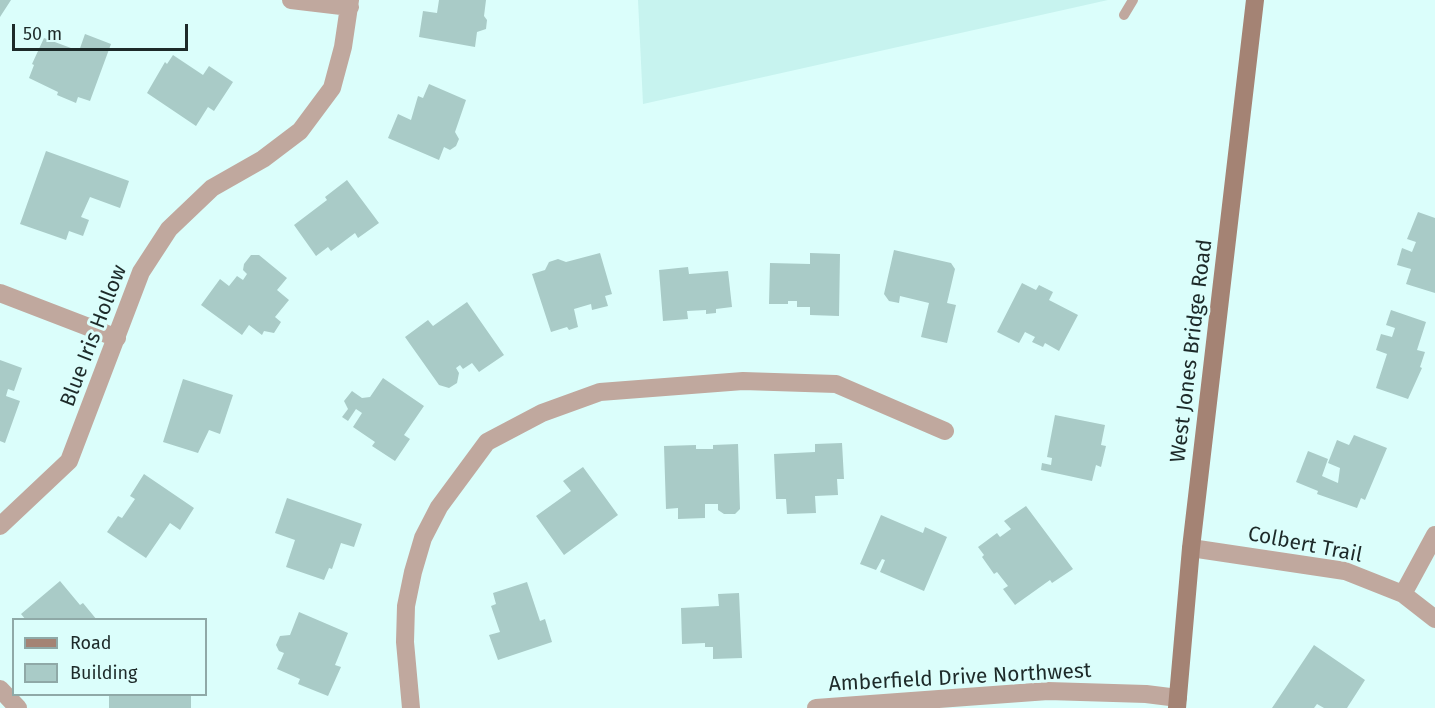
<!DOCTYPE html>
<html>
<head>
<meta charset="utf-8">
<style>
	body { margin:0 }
	#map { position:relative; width:1435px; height:708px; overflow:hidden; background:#dbfefb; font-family:"Fira Sans",sans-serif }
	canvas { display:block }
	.legend { position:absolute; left:12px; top:618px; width:195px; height:78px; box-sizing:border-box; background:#dbfefb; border:2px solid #8fa9a7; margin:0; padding:8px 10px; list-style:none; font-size:18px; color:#1d2a29 }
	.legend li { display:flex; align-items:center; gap:12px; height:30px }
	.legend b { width:30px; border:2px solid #8fa9a7 }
	.scale { position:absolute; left:12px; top:24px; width:176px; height:27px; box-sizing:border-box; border:3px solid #1d2a29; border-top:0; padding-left:8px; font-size:18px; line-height:21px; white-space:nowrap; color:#1d2a29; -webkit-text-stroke:4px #dbfefb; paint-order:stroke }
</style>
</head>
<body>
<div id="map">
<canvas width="1435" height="708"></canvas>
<ul class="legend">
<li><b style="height:8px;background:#a48374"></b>Road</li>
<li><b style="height:16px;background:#a9cbc7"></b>Building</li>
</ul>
<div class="scale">50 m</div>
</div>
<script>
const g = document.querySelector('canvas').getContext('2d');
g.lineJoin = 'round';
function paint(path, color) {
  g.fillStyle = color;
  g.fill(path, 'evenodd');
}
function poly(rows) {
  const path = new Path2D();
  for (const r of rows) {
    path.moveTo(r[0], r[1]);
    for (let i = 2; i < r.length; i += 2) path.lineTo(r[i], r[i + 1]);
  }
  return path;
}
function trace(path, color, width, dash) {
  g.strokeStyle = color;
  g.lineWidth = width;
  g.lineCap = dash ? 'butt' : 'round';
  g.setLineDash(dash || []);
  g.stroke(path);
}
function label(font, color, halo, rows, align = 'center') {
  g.font = font + ' "Fira Sans",sans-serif';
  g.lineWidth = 6;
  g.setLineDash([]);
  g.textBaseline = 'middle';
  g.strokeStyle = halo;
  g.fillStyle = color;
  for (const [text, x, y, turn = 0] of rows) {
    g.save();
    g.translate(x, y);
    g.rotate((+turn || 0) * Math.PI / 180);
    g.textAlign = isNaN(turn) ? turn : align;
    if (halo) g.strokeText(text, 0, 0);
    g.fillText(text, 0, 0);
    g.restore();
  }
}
const built = poly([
	[638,0,1108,0,643,104]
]);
const building = poly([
	[0,0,11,0,0,17],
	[439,0,486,0,484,16,487,20,486,29,477,32,475,47,419,37,423,11,437,13],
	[85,34,111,44,90,101,78,97,76,103,57,95,58,92,29,78,34,65,32,64,44,38,79,51],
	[173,55,203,75,209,66,233,82,214,111,208,107,196,126,147,93,165,62,167,64],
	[429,84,466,100,455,132,459,139,456,146,450,150,444,147,439,160,388,138,398,114,411,120,418,96,423,98],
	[46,151,129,181,120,208,90,197,81,217,89,220,83,236,69,231,66,240,20,224],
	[347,180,379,223,358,238,355,233,331,251,328,247,316,256,294,225,327,200,325,197],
	[1418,212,1435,218,1435,293,1406,284,1411,269,1397,265,1402,248,1412,252,1416,242,1407,239],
	[894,250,951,263,955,269,947,303,956,305,947,343,921,337,929,303,900,296,899,303,889,301,884,294],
	[600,253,612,294,605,296,608,306,592,310,591,304,574,309,578,327,569,330,567,327,551,332,532,274,545,270,549,262,558,259,566,262],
	[810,253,840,254,839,316,810,315,810,307,797,307,797,301,788,301,788,304,769,304,770,263,810,264],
	[251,255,259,255,287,278,277,290,289,300,275,317,281,322,274,333,264,331,262,335,249,325,242,335,201,305,220,279,229,286,237,276,243,280,247,274,243,270,244,264],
	[688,267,689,274,728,271,732,307,716,309,716,313,706,314,706,310,687,311,688,319,663,321,659,270],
	[1022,283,1036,290,1039,285,1053,292,1049,300,1078,315,1059,351,1045,343,1043,347,1032,342,1035,337,1025,332,1019,343,997,332],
	[467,302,504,355,479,372,472,363,463,369,460,365,456,368,459,373,457,383,449,388,439,385,405,337,428,320,433,326],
	[1391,310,1426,322,1417,350,1425,352,1420,367,1422,368,1408,399,1376,388,1387,354,1376,350,1381,334,1392,337,1395,328,1386,325],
	[0,360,22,368,14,391,8,389,6,396,20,401,5,443,0,441],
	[383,378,424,406,404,435,410,439,395,461,372,446,375,442,353,427,362,413,356,409,348,421,342,417,348,409,344,401,352,391,362,398,370,397],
	[183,379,233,395,220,434,209,430,198,453,163,442],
	[1055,415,1105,425,1101,445,1106,446,1101,467,1096,465,1092,481,1041,470,1042,463,1051,465,1052,458,1047,457],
	[1354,435,1387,448,1365,500,1361,498,1357,508,1317,494,1318,491,1296,482,1308,451,1328,459,1322,476,1338,483,1340,468,1328,463,1337,440,1349,445],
	[842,443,844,479,837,479,838,495,815,496,816,513,787,514,786,499,776,499,774,454,815,452,815,444],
	[738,444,740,509,735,514,724,514,718,510,718,504,705,504,705,518,678,519,678,508,666,509,664,446,696,445,696,449,713,449,713,445],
	[583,467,618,515,564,555,536,516,571,491,563,481],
	[144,474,194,508,180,530,170,523,146,558,107,532,118,516,122,518,135,499,130,496],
	[287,498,362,524,354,547,341,543,332,569,329,568,324,580,286,567,295,540,275,533],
	[1026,506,1073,569,1052,583,1050,580,1015,605,1003,589,1008,586,997,572,994,574,982,557,984,555,978,547,997,533,1000,537,1011,529,1004,521],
	[881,515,923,533,925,527,947,537,924,591,880,572,885,560,882,559,876,570,860,564],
	[60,581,80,605,83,603,97,620,26,620,21,614],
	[527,582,540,621,545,619,552,642,498,660,489,635,500,632,491,606,496,604,493,593],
	[739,593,742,658,713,659,713,647,705,647,705,643,682,644,681,608,719,606,718,594],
	[299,612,348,633,335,665,341,667,328,696,298,684,300,679,277,669,284,653,279,651,276,645,280,636,290,635],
	[1314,645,1365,680,1347,708,1324,708,1317,704,1314,708,1272,708],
	[109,694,191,694,191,708,109,708]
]);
const lane = poly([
	[1124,15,1133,0]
]);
const street = poly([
	[291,0,350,7],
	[0,293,117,338],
	[0,526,69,461,141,272,169,229,212,188,263,159,300,131,332,88,343,47,350,0],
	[1191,548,1345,571,1403,594,1435,619],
	[1403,594,1435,535],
	[0,689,18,708],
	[411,708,405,642,406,606,413,572,423,538,439,507,487,442,542,413,600,392,743,381,836,384,945,431],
	[816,708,1048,691,1146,694,1178,698]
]);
const secondary = poly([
	[1177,708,1191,548,1255,0]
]);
const streetNames = [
	["Blue Iris Hollow",94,336,-69],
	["West Jones Bridge Road",1192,351,-83],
	["Colbert Trail",1305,545,11],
	["Amberfield Drive Northwest",960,678,-3]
];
paint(built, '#c7f3ef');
paint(building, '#a9cbc7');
trace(lane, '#c0a89e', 10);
trace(street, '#c0a89e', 18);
trace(secondary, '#a48374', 18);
label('21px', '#1d2a29', '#dbfefb', streetNames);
</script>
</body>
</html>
